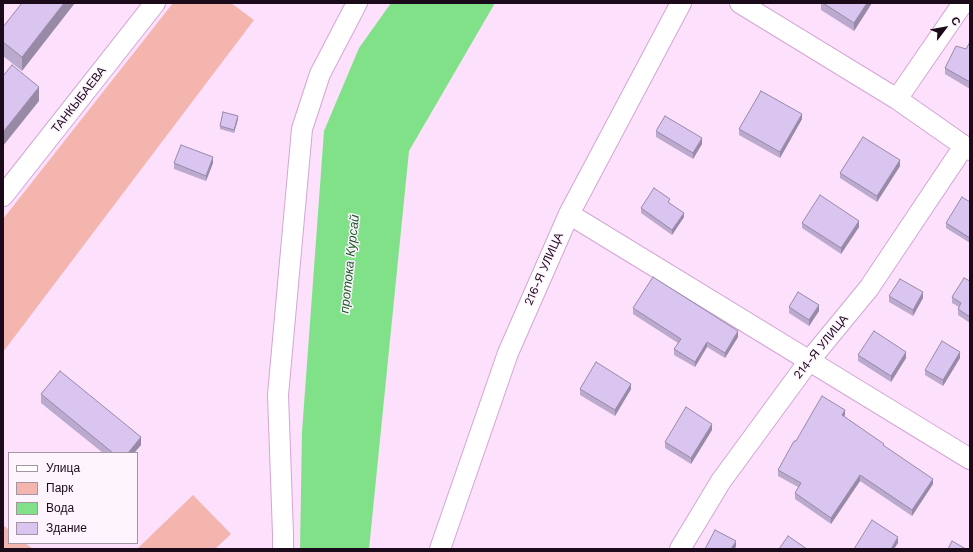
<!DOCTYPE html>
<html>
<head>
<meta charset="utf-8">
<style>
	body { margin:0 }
	#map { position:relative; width:973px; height:552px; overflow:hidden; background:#fce0fc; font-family:"Work Sans",sans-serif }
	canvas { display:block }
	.frame { position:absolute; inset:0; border:4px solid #1a0a1a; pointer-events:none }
	.legend { position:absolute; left:8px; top:452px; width:130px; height:92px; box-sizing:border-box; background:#fef4fe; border:1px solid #a396a3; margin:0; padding:5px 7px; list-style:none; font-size:12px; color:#1a0a1a }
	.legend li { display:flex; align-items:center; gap:8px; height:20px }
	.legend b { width:20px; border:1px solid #a396a3 }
	.north { position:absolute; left:925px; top:8px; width:40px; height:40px; -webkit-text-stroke:3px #fef4fe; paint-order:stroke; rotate:58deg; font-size:11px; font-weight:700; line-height:16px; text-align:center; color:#1a0a1a }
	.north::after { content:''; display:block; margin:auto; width:14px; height:18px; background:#1a0a1a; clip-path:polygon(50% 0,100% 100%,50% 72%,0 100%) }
</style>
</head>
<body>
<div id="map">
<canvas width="973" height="552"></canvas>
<div class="frame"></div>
<ul class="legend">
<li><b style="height:5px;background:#fff"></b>Улица</li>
<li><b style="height:11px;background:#f4b5ae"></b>Парк</li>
<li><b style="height:11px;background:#81e189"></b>Вода</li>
<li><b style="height:11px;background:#d9c5ef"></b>Здание</li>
</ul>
<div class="north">С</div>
</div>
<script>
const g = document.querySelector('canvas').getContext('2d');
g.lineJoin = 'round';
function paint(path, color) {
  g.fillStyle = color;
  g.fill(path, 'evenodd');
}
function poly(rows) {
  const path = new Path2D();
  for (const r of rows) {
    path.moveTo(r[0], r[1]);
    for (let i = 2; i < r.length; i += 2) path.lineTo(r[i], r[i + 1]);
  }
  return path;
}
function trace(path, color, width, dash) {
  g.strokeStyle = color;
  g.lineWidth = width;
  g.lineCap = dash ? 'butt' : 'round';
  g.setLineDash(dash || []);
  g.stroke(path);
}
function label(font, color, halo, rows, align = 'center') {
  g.font = font + ' "Work Sans",sans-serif';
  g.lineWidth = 3;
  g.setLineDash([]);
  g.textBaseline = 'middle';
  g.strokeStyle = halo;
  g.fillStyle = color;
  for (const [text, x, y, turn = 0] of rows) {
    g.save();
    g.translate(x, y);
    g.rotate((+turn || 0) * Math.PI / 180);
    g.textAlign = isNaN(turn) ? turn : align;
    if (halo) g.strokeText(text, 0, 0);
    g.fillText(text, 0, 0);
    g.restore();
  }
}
const green = poly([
	[173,3,231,3,254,20,3,352,3,219],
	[193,495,231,534,215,549,137,549],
	[3,525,9,530,9,543,25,543,33,549,3,549]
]);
const water = poly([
	[391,3,495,3,409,151,369,549,300,549,302,432,324,131,359,48]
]);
const minor = poly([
	[740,3,897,99,970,150],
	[897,99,963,3],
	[3,196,155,3],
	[569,214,970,459],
	[283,549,283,534,278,395,302,129,320,74,357,3],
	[440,549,508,353,569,214,681,3],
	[680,549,721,481,809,361,869,288,964,146]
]);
const wall = poly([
	[22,3,22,71,3,56,3,27],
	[821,3,872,3,854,31,821,10],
	[970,42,970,89,945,74,945,68,966,49],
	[238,119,234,133,220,129,220,126],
	[802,119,780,158,739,135,739,129],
	[656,131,702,144,693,159,656,137],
	[174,163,213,163,206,181,174,169],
	[900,166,877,202,840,178,840,173],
	[970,202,970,243,946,228,946,223],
	[670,203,684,217,672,235,641,213,641,208],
	[802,223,859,227,841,254,802,228],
	[970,280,970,323,958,315,958,309,959,307,952,303,952,297],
	[889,296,923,298,913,316,889,302],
	[789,307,819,311,809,326,789,313],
	[633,308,738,337,725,358,707,347,695,367,674,355,674,349,678,343,633,314],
	[858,355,906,358,891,382,858,361],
	[960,358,943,386,925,375,925,370],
	[580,389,631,389,615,416,580,395],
	[41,394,141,445,134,453,103,453,41,403],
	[845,415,844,416,884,446,933,484,912,516,860,481,831,524,795,499,795,493,798,487,778,476,778,470,796,441],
	[712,430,691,464,665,448,665,442]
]);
const shadedWall = poly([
	[64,3,75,3,22,71,22,57],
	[867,3,872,3,854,31,854,23],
	[39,87,39,101,3,146,3,132],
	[802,114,802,119,780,158,780,152],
	[238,116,238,119,234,133,234,130],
	[702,138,702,144,693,159,693,153],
	[213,157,213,163,206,181,206,176],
	[900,160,900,166,877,202,877,196],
	[684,213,684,217,672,235,672,230],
	[859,221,859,227,841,254,841,248],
	[923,292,923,298,913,316,913,310],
	[819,305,819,311,809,326,809,320],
	[738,331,738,337,725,358,725,353],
	[707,342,707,347,695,367,695,362],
	[906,352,906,358,891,382,891,376],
	[960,352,960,358,943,386,943,380],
	[631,384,631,389,615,416,615,410],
	[845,410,845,415,842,420,842,415],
	[712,424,712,430,691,464,691,458],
	[141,437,141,445,134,453,128,453],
	[860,475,860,481,831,524,831,518],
	[933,479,933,484,912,516,912,510],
	[898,537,898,543,894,549,891,549],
	[736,541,736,547,734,549,731,549]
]);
const building = poly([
	[22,3,64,3,22,57,3,42,3,27,22,3],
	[823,3,867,3,854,23,823,3],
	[970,42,970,82,945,68,956,46,966,49,970,42],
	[12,65,39,87,3,132,3,76,12,65],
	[761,91,802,114,780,152,739,129,761,91],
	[223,112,238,116,234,130,220,126,223,112],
	[665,116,702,138,693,153,656,131,665,116],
	[863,137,900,160,877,196,840,173,863,137],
	[181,145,213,157,206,176,174,163,181,145],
	[654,188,670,199,668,202,684,213,672,230,641,208,654,188],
	[820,195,859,221,841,248,802,223,820,195],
	[962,197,970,202,970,238,946,223,962,197],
	[653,277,738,331,725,353,707,342,695,362,674,349,681,339,633,308,653,277],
	[964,278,970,281,970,280,970,317,958,309,961,303,952,297,964,278],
	[900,279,923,292,913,310,889,296,900,279],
	[798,292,819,305,809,320,789,307,798,292],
	[874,331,906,352,891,376,858,355,874,331],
	[942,341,960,352,943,380,925,370,942,341],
	[596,362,631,384,615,410,580,389,596,362],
	[60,371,141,437,128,453,113,453,41,394,60,371],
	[822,396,845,410,842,415,884,444,883,445,933,479,912,510,860,475,831,518,795,493,801,483,778,470,794,441,796,441,822,396],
	[686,407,712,424,691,458,665,442,686,407],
	[872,520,898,537,891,549,854,549,872,520],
	[715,530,736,541,731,549,705,549,715,530],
	[788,536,807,549,779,549,788,536],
	[952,541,966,549,948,549,952,541]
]);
const streetNames = [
	["ТАНКЫБАЕВА",79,100,-52],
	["216-Я УЛИЦА",544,269,-66],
	["214-Я УЛИЦА",821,347,-51]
];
const waterNames = [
	["протока Курсай",350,264,-84]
];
paint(green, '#f4b5ae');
paint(water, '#81e189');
trace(minor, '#d3a6d4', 22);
trace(minor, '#fff', 20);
paint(wall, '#bba9ce');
paint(shadedWall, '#988aa7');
paint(building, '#d9c5ef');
trace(building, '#988aa7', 1);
label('12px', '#1a0a1a', '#fef4fe', streetNames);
label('italic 13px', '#145720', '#fef4fe', waterNames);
</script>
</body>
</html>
